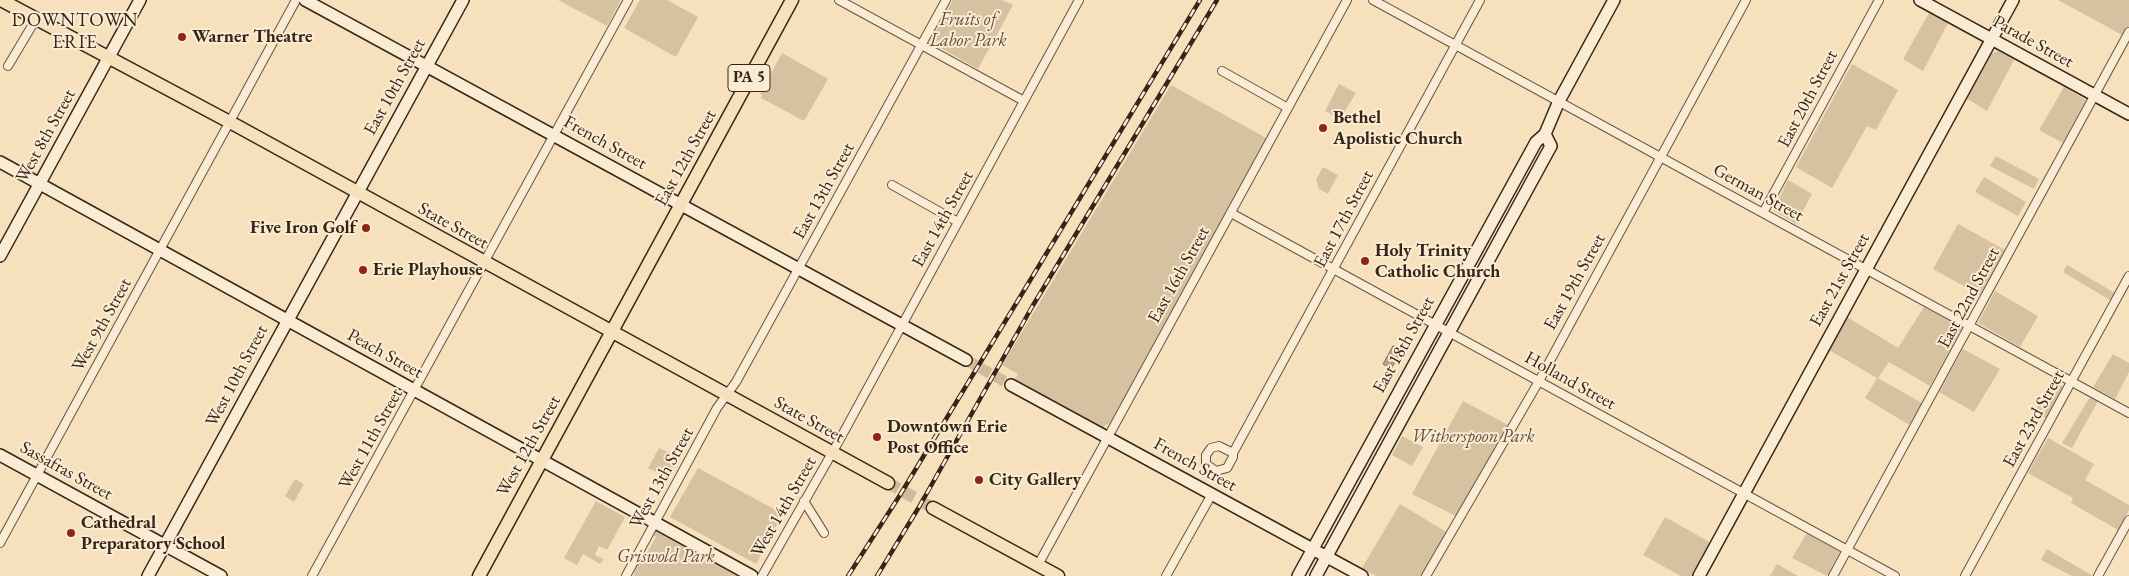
<!DOCTYPE html>
<html>
<head>
<meta charset="utf-8">
<style>
	body { margin:0 }
	canvas { display:block; background:#f7e1bd }
</style>
</head>
<body>
<canvas width="2129" height="576"></canvas>
<script>
const g = document.querySelector('canvas').getContext('2d');
g.lineJoin = 'round';
function paint(path, color) {
  g.fillStyle = color;
  g.fill(path, 'evenodd');
}
function poly(rows) {
  const path = new Path2D();
  for (const r of rows) {
    path.moveTo(r[0], r[1]);
    for (let i = 2; i < r.length; i += 2) path.lineTo(r[i], r[i + 1]);
  }
  return path;
}
function trace(path, color, width, dash) {
  g.strokeStyle = color;
  g.lineWidth = width;
  g.lineCap = dash ? 'butt' : 'round';
  g.setLineDash(dash || []);
  g.stroke(path);
}
function label(font, color, halo, rows, align = 'center') {
  g.font = font + ' "EB Garamond",serif';
  g.lineWidth = 4;
  g.setLineDash([]);
  g.textBaseline = 'middle';
  g.strokeStyle = halo;
  g.fillStyle = color;
  for (const [text, x, y, turn = 0] of rows) {
    g.save();
    g.translate(x, y);
    g.rotate((+turn || 0) * Math.PI / 180);
    g.textAlign = isNaN(turn) ? turn : align;
    if (halo) g.strokeText(text, 0, 0);
    g.fillText(text, 0, 0);
    g.restore();
  }
}
const green = poly([
	[558,0,621,0,607,26],
	[640,0,667,0,698,17,676,57,624,28],
	[953,0,1002,0,1013,5,978,69,930,42],
	[2058,0,2129,0,2129,26,2124,36],
	[1929,13,1948,23,1923,71,1903,59],
	[1998,51,2014,60,1987,111,1966,98,1991,54],
	[782,53,828,79,804,121,761,98,762,95,760,94],
	[1852,64,1898,90,1876,130,1867,126,1832,188,1796,167],
	[1339,84,1356,93,1340,119,1325,111],
	[1171,85,1266,138,1110,423,1103,427,1015,379,1018,374,1002,365],
	[2064,87,2086,100,2063,143,2039,130],
	[1996,156,2039,179,2034,189,1990,166],
	[1323,167,1338,175,1328,194,1319,189,1316,180],
	[1984,177,2026,202,2018,216,1975,192],
	[1788,180,1812,194,1796,224,1773,210],
	[1958,224,2005,250,1980,295,1933,269],
	[2067,265,2115,293,2110,300,2063,272],
	[1995,291,2038,316,2020,347,1978,323],
	[1924,307,1962,328,1930,386,1889,362,1878,378,1922,403,1909,425,1865,398,1877,378,1829,350,1847,317,1898,348],
	[1963,349,2000,369,1974,412,1939,392],
	[2113,354,2129,363,2129,372,2115,399,2093,387],
	[2052,381,2063,387,2046,418,2035,412],
	[2090,397,2098,401,2072,448,2062,443],
	[1463,401,1510,426,1456,516,1412,494],
	[1402,436,1423,447,1412,466,1392,455],
	[2048,438,2094,464,2085,480,2129,505,2129,510,2118,530,2071,503,2073,498,2028,473],
	[659,448,679,457,668,478,648,468],
	[698,468,783,514,756,564,670,517],
	[295,479,304,484,294,502,285,496],
	[596,501,625,517,607,550,599,546,595,555,604,559,600,564,583,554,577,565,564,558],
	[1400,504,1448,533,1423,576,1376,576,1362,568],
	[1665,517,1711,543,1693,576,1681,576,1643,555],
	[655,531,658,531,740,576,634,576,634,570,638,562,643,560,656,537,653,535],
	[1807,533,1840,552,1827,576,1792,558],
	[2047,549,2093,576,2072,576,2041,560],
	[1777,564,1798,576,1770,576]
]);
const water = poly([
	[1393,346,1402,350,1391,369,1383,364,1393,346]
]);
const secondaryTunnel = poly([
	[966,360,1011,385]
]);
const primaryTunnel = poly([
	[888,483,933,508]
]);
const street = poly([
	[839,0,1024,101],
	[1373,0,2129,413],
	[8,66,36,19],
	[1222,71,1288,108],
	[892,185,958,222],
	[1231,213,1895,576],
	[1763,213,1879,0],
	[1219,446,1233,453,1233,457,1227,468,1216,471,1206,464,1206,455,1211,448,1219,446],
	[1233,453,1480,0],
	[804,501,824,533],
	[0,543,296,0],
	[1038,565,1347,0],
	[312,576,628,0],
	[626,576,717,408,736,382,946,0],
	[762,576,840,439,1079,0],
	[1166,576,1212,494],
	[1426,576,1539,381,1746,0],
	[1833,576,2129,32],
	[1965,576,2129,276],
	[2098,576,2129,520]
]);
const secondary = poly([
	[305,0,966,360],
	[1920,0,2129,114],
	[0,162,752,576],
	[0,256,140,0],
	[1011,385,1362,576],
	[0,455,221,576],
	[148,576,463,0],
	[1298,576,1536,142,1545,134,1559,101,1614,0],
	[1316,576,1551,146,1545,134],
	[1699,576,2013,0]
]);
const primary = poly([
	[1,0,239,127,888,483],
	[933,508,1058,576],
	[479,576,792,0]
]);
const rail = poly([
	[848,576,900,495,1200,0],
	[877,576,919,507,1032,307,1217,0]
]);
const markers = [
	[182,37,5,"#8f2418"],
	[1323,128,5,"#8f2418"],
	[366,228,5,"#8f2418"],
	[1365,261,5,"#8f2418"],
	[363,270,5,"#8f2418"],
	[877,437,5,"#8f2418"],
	[979,480,5,"#8f2418"],
	[71,533,5,"#8f2418"]
];
const shields = [
	[749,78,42]
];
const shieldNames = [
	["PA 5",749,78]
];
const parkNames = [
	["Fruits of",968,20],
	["Labor Park",968,41],
	["Witherspoon Park",1473,437],
	["Griswold Park",666,557]
];
const poiNames = [
	["Warner Theatre",192,37],
	["Bethel",1333,118],
	["Apolistic Church",1333,139],
	["Five Iron Golf",356,228,"right"],
	["Holy Trinity",1375,251],
	["Catholic Church",1375,272],
	["Erie Playhouse",373,270],
	["Downtown Erie",887,427],
	["Post Office",887,448],
	["City Gallery",989,480],
	["Cathedral",81,523],
	["Preparatory School",81,544]
];
const streetNames = [
	["Parade Street",2033,42,29],
	["East 10th Street",395,87,-61],
	["East 20th Street",1808,99,-62],
	["West 8th Street",46,136,-61],
	["French Street",605,143,29],
	["East 12th Street",686,158,-61],
	["East 13th Street",824,191,-61],
	["German Street",1758,193,29],
	["East 14th Street",943,219,-61],
	["East 17th Street",1344,219,-62],
	["State Street",453,226,29],
	["East 16th Street",1179,275,-61],
	["East 21st Street",1840,280,-61],
	["East 19th Street",1575,282,-61],
	["East 22nd Street",1969,298,-62],
	["West 9th Street",102,325,-61],
	["East 18th Street",1404,345,-61],
	["Peach Street",385,354,29],
	["West 10th Street",237,376,-62],
	["Holland Street",1570,381,29],
	["East 23rd Street",2034,419,-61],
	["State Street",809,420,29],
	["West 11th Street",371,439,-61],
	["West 12th Street",529,446,-61],
	["French Street",1195,465,29],
	["Sassafras Street",66,471,29],
	["West 13th Street",662,478,-61],
	["West 14th Street",784,507,-60]
];
const neighbourhoodNames = [
	["DOWNTOWN",75,21],
	["ERIE",75,43]
];
paint(green, '#d6c1a1');
paint(water, '#b6a185');
trace(water, '#836f59', 1);
trace(secondaryTunnel, '#d1bb9c', 11, [11, 5.5]);
trace(primaryTunnel, '#d1bb9c', 12, [12, 6]);
trace(street, '#675440', 10);
trace(secondary, '#372517', 14);
trace(primary, '#372517', 15);
trace(street, '#faecd4', 8);
trace(secondary, '#faecd4', 11);
trace(primary, '#f7e1bd', 12);
trace(rail, '#372517', 4.5);
trace(rail, '#faecd4', 2.5, [8]);
for (const [x, y, r, color] of markers) {
  const dot = new Path2D();
  dot.arc(x, y, r, 0, 2 * Math.PI);
  g.fillStyle = color;
  g.fill(dot);
  trace(dot, '#faecd4', 2);
}
for (const [x, y, w] of shields) {
  const box = new Path2D();
  box.roundRect(x - w / 2, y - 13.5, w, 27, 4);
  g.fillStyle = '#faecd4';
  g.fill(box);
  trace(box, '#372517', 1);
}
label('bold 16px', '#372517', null, shieldNames);
label('italic 18px', '#5f4c3a', '#faecd4', parkNames);
label('bold 18px', '#372517', '#faecd4', poiNames, 'left');
label('18px', '#372517', '#faecd4', streetNames);
g.letterSpacing = '1px';
label('19px', '#372517', '#faecd4', neighbourhoodNames);
g.letterSpacing = '0px';
</script>
</body>
</html>
